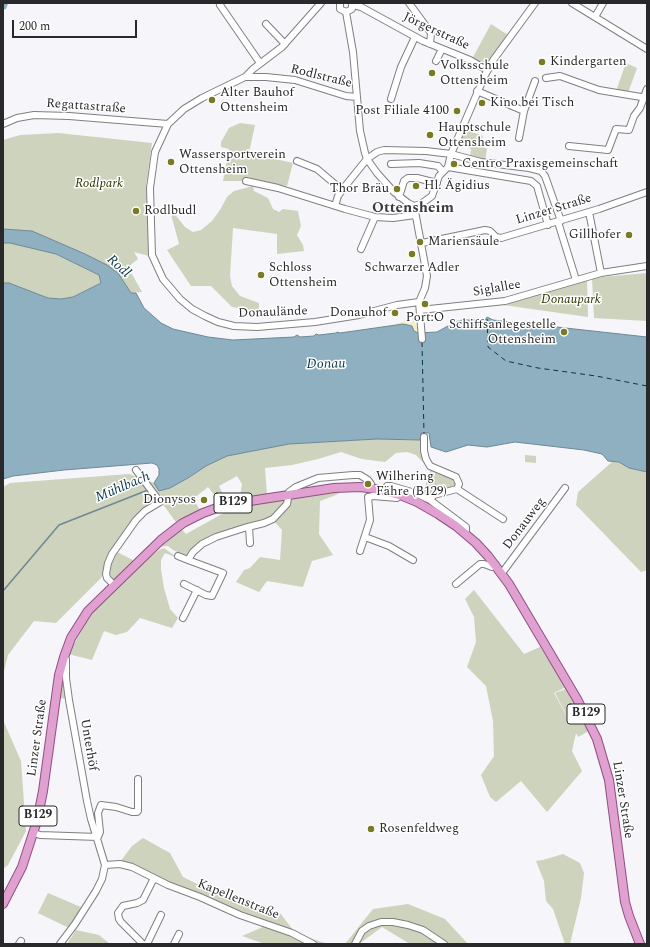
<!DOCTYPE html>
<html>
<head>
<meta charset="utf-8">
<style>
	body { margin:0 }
	#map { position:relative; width:650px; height:947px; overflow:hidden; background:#f5f5fa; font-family:Spectral,serif }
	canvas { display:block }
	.frame { position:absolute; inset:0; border:4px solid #29282a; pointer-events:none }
	.scale { position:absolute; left:12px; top:20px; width:125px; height:18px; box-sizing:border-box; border:2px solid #29282a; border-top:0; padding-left:5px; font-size:12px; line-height:14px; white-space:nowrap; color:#29282a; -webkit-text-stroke:3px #fff; paint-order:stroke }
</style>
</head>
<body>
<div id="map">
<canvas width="650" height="947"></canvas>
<div class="frame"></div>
<div class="scale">200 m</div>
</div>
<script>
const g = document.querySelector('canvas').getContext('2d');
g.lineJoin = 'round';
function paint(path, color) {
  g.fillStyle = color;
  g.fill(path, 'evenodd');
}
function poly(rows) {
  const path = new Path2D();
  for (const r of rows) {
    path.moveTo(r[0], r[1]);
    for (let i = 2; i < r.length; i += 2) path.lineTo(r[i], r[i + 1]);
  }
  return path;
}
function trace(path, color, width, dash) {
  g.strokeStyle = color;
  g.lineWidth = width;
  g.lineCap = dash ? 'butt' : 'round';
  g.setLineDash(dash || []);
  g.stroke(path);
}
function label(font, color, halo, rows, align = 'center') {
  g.font = font + ' Spectral,serif';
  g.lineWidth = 3;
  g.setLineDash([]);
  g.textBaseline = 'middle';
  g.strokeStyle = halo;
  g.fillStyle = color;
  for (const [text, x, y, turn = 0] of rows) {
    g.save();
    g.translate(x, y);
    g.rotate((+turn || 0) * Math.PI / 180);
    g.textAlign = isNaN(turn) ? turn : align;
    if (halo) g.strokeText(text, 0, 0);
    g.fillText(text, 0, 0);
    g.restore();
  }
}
const green = poly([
	[491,24,508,35,489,64,484,65,472,59],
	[626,63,637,68,628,93,616,91],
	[240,123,255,125,249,153,293,163,287,186,253,181,223,181,229,149,221,147,221,142,229,128],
	[464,129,483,136,480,144,487,149,485,160,470,157,471,149,460,143],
	[58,133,152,143,146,185,149,256,134,252,138,259,128,267,142,292,131,293,118,273,32,231,3,229,3,140,20,135],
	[253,186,254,191,268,198,273,209,279,212,283,209,298,211,301,226,297,235,303,245,304,251,277,254,277,234,233,228,230,276,232,286,240,296,259,303,259,312,232,307,211,286,191,286,167,250,179,244,171,214,173,212,185,227,193,232,201,230,212,221,220,210,227,197,234,191],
	[3,243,10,243,56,254,99,275,101,283,73,297,61,299,48,298,9,283,3,283],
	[647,273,647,321,594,318,592,278],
	[587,279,588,317,503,305],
	[377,439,420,440,422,452,429,468,416,455,407,452,396,453,385,462,362,459,341,452,318,459,292,465,265,468,267,495,240,497,242,484,237,476,219,486,224,496,215,496,208,487,193,499,200,510,178,525,186,534,222,514,286,495,347,489,336,495,320,501,319,534,333,555,312,561,303,587,267,581,259,592,236,582,244,570,250,568,260,557,280,560,282,530,273,520,217,537,188,556,173,550,168,546,157,547,178,525,162,503,156,502,131,522,101,578,56,623,34,621,8,655,3,675,3,487,10,483,129,474,154,483,160,491,170,488,188,478,206,466,227,456,289,444],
	[525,455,536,456,536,463,525,462],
	[613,461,619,462,629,468,647,472,647,570,641,572,576,505,578,492],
	[431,468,455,479,456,487,429,495,423,493],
	[164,548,178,558,165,553,161,560,161,569,164,588,170,609,178,618,172,628,140,618,127,632,116,635,104,631,92,660,68,654,94,610,144,561,159,550],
	[117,552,135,561,114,582,110,574,111,564],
	[474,590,524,654,540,647,566,687,554,693,576,733,572,751,582,771,547,812,521,781,496,802,490,797,481,775,494,756,493,721,486,686,467,667,476,642,474,617,465,599],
	[65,643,67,699,53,697],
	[566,689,575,705,576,704,589,731,578,737,555,693],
	[3,720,21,761,26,831,8,865,3,869],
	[143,838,170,853,183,877,232,901,280,913,296,934,328,944,265,944,242,936,265,926,166,884,134,865,120,862,132,846],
	[563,854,580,863,584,873,581,898,570,944,565,944,553,909,546,901,544,881,536,861,543,860],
	[48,893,83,908,69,928,38,913],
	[408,904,445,919,468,944,410,944,382,927,359,944,345,944,373,909],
	[76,930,99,935,110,944,67,944]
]);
const sand = poly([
	[410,320,414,321,418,329,418,333,414,331,414,328,403,324,393,325,402,322]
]);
const water = poly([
	[3,229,32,231,85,254,107,265,118,273,131,293,136,293,144,308,161,323,173,329,208,337,233,340,294,337,297,335,300,337,314,336,316,334,319,335,336,333,337,332,340,333,403,324,412,326,414,331,418,333,437,332,455,322,462,320,485,320,487,317,493,320,647,337,647,472,629,468,619,462,608,461,602,454,584,450,515,442,487,447,468,445,446,452,431,447,429,433,421,433,420,440,377,439,289,444,227,456,206,466,188,478,170,488,159,491,154,483,159,475,159,469,157,465,152,463,64,470,13,476,3,479,3,283,9,283,48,298,61,299,73,297,101,283,99,275,56,254,10,243,3,243,3,229]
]);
const stream = poly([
	[3,591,59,525,148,490]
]);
const river = poly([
	[3,6,4,3]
]);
const ferry = poly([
	[487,319,488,347,506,361,538,368,596,376,647,386],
	[422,342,424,434]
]);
const minor = poly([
	[340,3,340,9,346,12,352,9,352,3],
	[409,3,431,33,430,44],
	[572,3,647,49],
	[220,5,260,63],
	[353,5,361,7,423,41,470,60,487,70],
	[346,12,353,52,360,131,365,153,367,159,377,173,394,192,408,203,414,206,421,204,432,196,439,176,448,167,451,154,485,75,494,59,535,3],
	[595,17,603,3],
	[266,24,285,44],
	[436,61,442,49],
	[245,77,253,69,282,47,321,3],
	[546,78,560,76,599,90,647,98],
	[477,91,524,111],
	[357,97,346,96,295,80,266,77,245,77,202,98,184,109,168,124,155,152,150,188,152,255,163,279,180,299,192,309,205,316,218,322,234,326,257,327,315,322,359,315,397,305,419,302],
	[391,99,401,67,415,37],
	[3,124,17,118,34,115,69,116,168,124],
	[519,138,524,111,535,81],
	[569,146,608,150,616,129,629,130,634,116,640,108,647,89],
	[297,161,317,169,342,190],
	[391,164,419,163,438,166,443,172],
	[448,167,531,181,537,186,548,225],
	[246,181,278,188,345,209,375,217,393,218,415,215],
	[399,197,404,181,408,178,417,178,437,183],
	[335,206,338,196,342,190,367,159,377,152,384,150,426,151,451,154,481,162,529,168,541,171,545,176,561,221],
	[415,211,427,276,425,288,419,302,422,339],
	[589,212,601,273],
	[558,222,576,280],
	[422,243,485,230,490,231,496,237,501,238,599,209,647,192],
	[361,249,375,217],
	[420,310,505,301,601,273,647,266],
	[424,437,424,451,426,459,430,466,456,477,459,484,457,489,434,495,430,500],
	[457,489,503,519],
	[384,490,387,486,391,486,415,493,430,500,466,527,466,530,464,532],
	[249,527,250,543],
	[365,537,389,546,413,560],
	[360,551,370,520,368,497,373,496,397,498,400,495],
	[178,556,188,560],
	[502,573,565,488],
	[184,584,206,595,212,596,223,573,188,560,193,552,202,544,216,537,244,528,264,523,273,519,287,504,289,492,296,487,318,478,353,475,360,475,368,480,371,484,371,488],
	[456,584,480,564,484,564,492,567,496,565],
	[114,585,107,578,106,574,108,563,112,554,136,520,145,511,160,502,136,470],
	[183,618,197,590],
	[34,833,40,835,98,837,100,832,98,813,101,805,116,807,132,812,137,812,138,811,138,779],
	[105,865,120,864,132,867,168,885,200,897,240,915,292,933,313,944],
	[19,944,21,941],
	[60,944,75,924,96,891,102,879,105,865,91,819,87,801,69,700,66,678,66,659,64,657],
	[143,944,121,922,119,919,118,913,123,906,137,903,143,900,154,878],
	[147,944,161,915],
	[174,944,179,934],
	[355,944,362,931,369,926,381,922,393,922,408,925,423,930,444,944]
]);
const major = poly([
	[3,904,22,867,37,821,43,791,59,675,64,657,71,638,88,611,161,540,183,523,203,513,225,505,237,503,334,488,360,487,376,489,400,495,417,502,438,514,456,526,476,543,488,556,509,584,577,699,597,739,609,780,625,902,629,916,640,944]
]);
const markers = [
	[542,62,4,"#7a7a22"],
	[432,73,4,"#7a7a22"],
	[212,100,4,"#7a7a22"],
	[482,103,4,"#7a7a22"],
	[457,111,4,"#7a7a22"],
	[430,135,4,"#7a7a22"],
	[171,162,4,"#7a7a22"],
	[454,164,4,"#7a7a22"],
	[416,186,4,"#7a7a22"],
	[397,189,4,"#7a7a22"],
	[136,211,4,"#7a7a22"],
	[629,235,4,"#7a7a22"],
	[420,242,4,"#7a7a22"],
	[412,254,4,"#7a7a22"],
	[261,275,4,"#7a7a22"],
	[425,304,4,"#7a7a22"],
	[395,313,4,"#7a7a22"],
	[564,332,4,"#7a7a22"],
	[368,484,4,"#7a7a22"],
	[204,500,4,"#7a7a22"],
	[371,829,4,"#7a7a22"]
];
const shields = [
	[233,503,38],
	[586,714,38],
	[38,816,38]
];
const shieldNames = [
	["B129",233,503],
	["B129",586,714],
	["B129",38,816]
];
const streetNames = [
	["Jörgerstraße",436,32,25],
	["Rodlstraße",321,77,14],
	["Regattastraße",86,107,4],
	["Linzer Straße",554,210,-17],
	["Siglallee",497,289,-10],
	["Donaulände",273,313,-2],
	["Donauweg",525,524,-53],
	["Linzer Straße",38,738,-82],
	["Unterhöf",88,745,80],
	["Linzer Straße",622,800,81],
	["Kapellenstraße",238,900,22]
];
const poiNames = [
	["Kindergarten",550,62],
	["Volksschule",440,66],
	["Ottensheim",440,81],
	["Alter Bauhof",220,93],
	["Ottensheim",220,108],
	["Kino bei Tisch",490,103],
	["Post Filiale 4100",449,111,"right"],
	["Hauptschule",438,128],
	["Ottensheim",438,143],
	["Wassersportverein",179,155],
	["Ottensheim",179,170],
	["Centro Praxisgemeinschaft",462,164],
	["Hl. Ägidius",424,186],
	["Thor Bräu",389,189,"right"],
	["Rodlbudl",144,211],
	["Gillhofer",621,235,"right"],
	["Mariensäule",428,242],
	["Schloss",269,268],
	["Ottensheim",269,283],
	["Schwarzer Adler",412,268,"center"],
	["Donauhof",387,313,"right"],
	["Port:O",425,318,"center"],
	["Schiffsanlegestelle",556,325,"right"],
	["Ottensheim",556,340,"right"],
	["Wilhering",376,477],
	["Fähre (B129)",376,492],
	["Dionysos",196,500,"right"],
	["Rosenfeldweg",379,829]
];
const parkNames = [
	["Rodlpark",99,184],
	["Donaupark",571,300]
];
const waterNames = [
	["Rodl",118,267,42],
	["Donau",326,365,-1],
	["Mühlbach",123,488,-23]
];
const quarterNames = [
	["Ottensheim",413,209]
];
paint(green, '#cdd3bc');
paint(sand, '#f6ecc7');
paint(water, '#8eb0c1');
trace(water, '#708794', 1);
trace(stream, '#708794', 1.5);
trace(river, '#8eb0c1', 8);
trace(ferry, '#06374a', 1, [5, 4]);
trace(minor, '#7f7f83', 8);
trace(major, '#924e82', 10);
trace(minor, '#fff', 6);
trace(major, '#e0a1d1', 8);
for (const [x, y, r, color] of markers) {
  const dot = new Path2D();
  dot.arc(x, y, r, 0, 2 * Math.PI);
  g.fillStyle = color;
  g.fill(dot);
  trace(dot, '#fff', 1.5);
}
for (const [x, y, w] of shields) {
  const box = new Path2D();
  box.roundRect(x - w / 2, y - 10, w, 20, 3);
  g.fillStyle = '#fff';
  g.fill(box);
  trace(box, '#29282a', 1);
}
label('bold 12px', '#29282a', null, shieldNames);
label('13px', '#29282a', '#fff', streetNames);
label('13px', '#29282a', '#fff', poiNames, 'left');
label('italic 13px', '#2e3600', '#fff', parkNames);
label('italic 14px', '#06374a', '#fff', waterNames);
label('bold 15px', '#3c3c40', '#fff', quarterNames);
</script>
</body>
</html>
